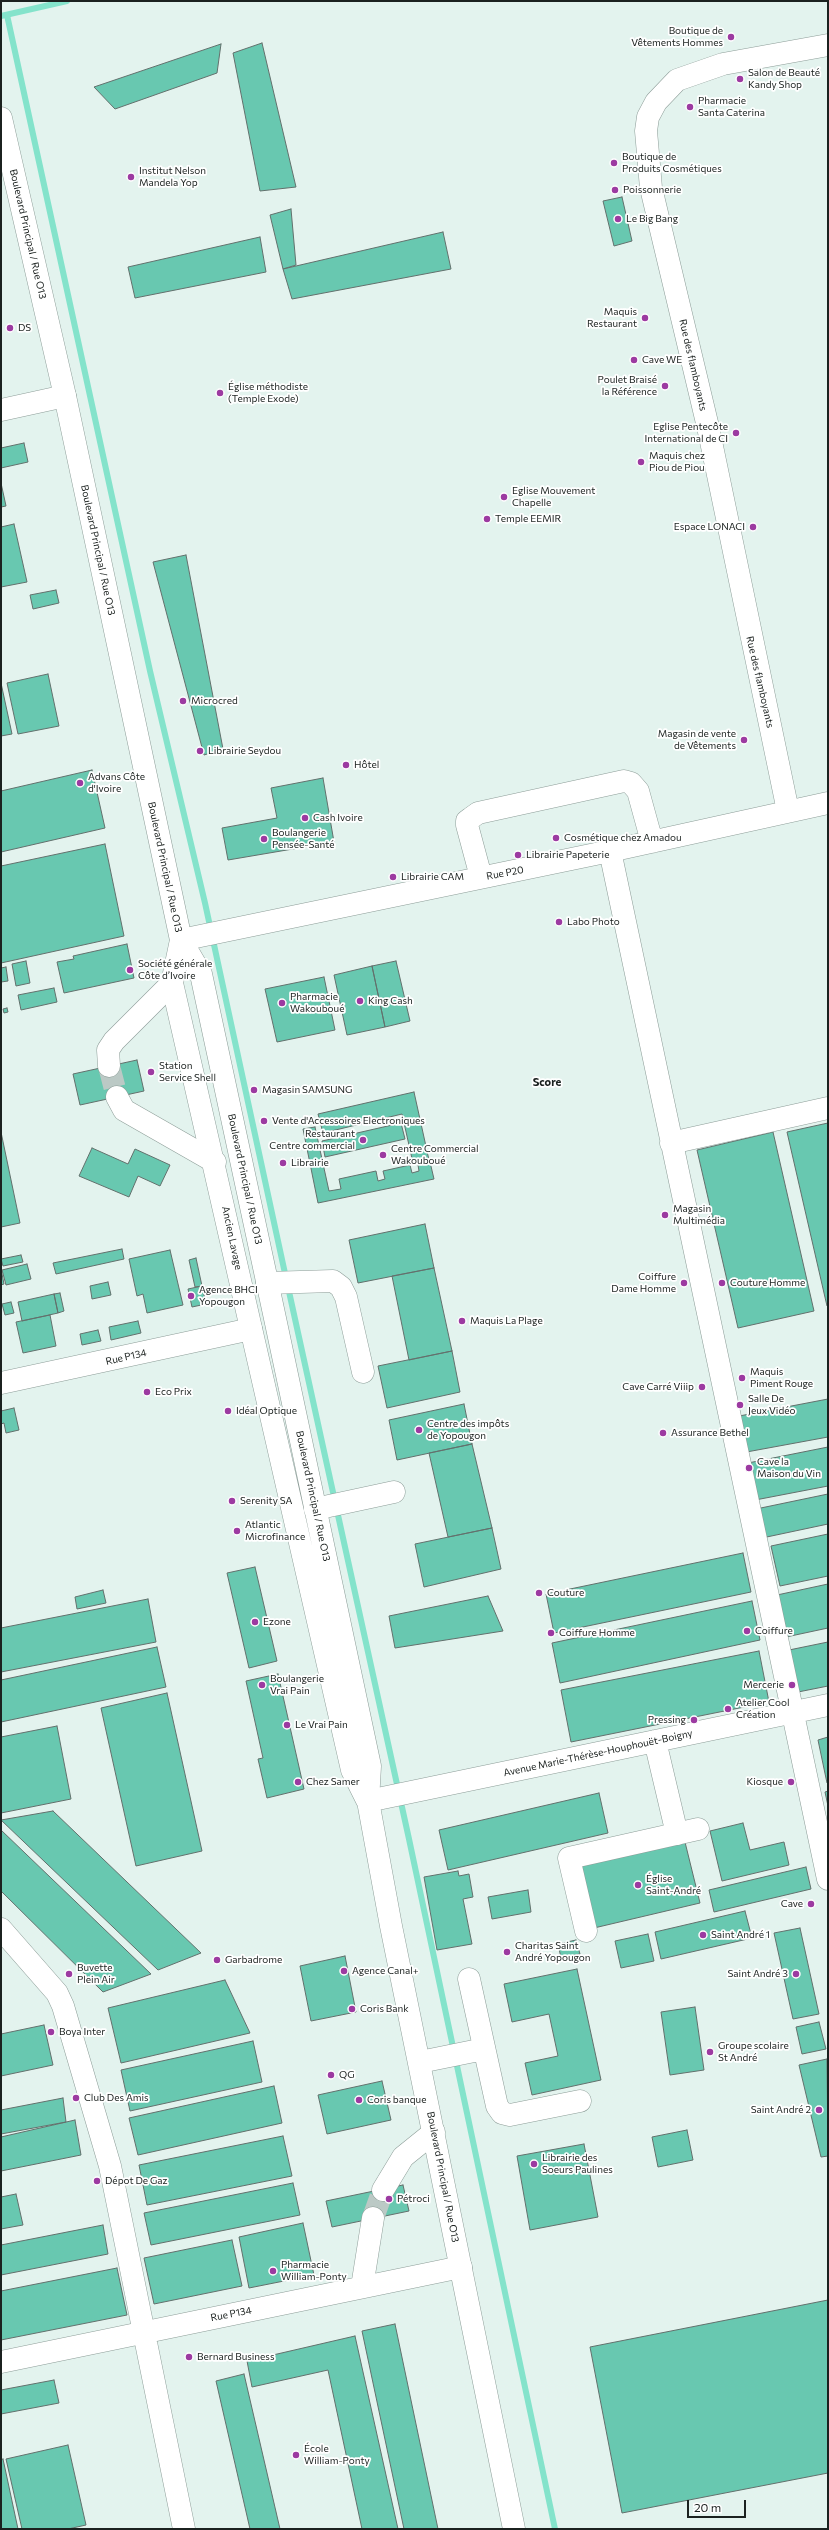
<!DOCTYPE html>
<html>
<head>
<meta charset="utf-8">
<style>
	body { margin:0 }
	#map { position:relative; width:829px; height:2530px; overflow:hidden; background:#e3f3ee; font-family:Commissioner,sans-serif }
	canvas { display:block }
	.frame { position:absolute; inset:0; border:2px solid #1b211f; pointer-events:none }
	.scale { position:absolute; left:687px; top:2500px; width:59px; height:18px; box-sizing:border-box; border:2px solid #1b211f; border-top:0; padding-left:5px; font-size:12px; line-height:14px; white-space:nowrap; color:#1b211f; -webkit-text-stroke:3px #fff; paint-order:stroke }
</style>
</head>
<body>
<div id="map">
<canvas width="829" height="2530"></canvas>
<div class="frame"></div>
<div class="scale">20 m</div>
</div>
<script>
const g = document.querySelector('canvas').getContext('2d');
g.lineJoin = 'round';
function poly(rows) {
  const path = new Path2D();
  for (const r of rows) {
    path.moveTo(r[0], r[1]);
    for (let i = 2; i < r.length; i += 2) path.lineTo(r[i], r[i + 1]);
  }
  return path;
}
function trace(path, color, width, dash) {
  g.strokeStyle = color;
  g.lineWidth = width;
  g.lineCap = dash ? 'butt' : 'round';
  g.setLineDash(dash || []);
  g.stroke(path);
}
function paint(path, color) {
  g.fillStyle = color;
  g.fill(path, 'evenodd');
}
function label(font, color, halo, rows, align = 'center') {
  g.font = font + ' Commissioner,sans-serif';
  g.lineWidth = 3.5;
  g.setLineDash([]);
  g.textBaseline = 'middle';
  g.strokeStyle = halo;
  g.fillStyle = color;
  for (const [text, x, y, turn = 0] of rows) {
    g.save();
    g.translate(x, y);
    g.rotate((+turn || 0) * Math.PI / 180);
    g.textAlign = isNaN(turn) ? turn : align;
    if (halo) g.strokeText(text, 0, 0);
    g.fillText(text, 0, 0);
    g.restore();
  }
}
const stream = poly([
	[7,15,150,671,205,903,286,1278],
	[1,16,67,1],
	[288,1287,409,1839,555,2529]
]);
const building = poly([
	[262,43,296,187,260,191,233,53,262,43],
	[221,44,217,73,115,109,94,87,221,44],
	[622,197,632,241,614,246,603,201,622,197],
	[291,209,296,265,283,269,270,215,291,209],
	[443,232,451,269,292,299,283,269,443,232],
	[260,237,266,272,135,298,128,267,260,237],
	[24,443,28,462,1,468,1,448,24,443],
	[1,483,6,506,1,507,1,483],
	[14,524,27,582,1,587,1,527,14,524],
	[186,555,223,749,204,755,153,562,186,555],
	[56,590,59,603,33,609,30,595,56,590],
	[48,674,59,726,18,734,7,683,48,674],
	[1,683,12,734,1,736,1,683],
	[92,770,105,828,1,852,1,791,92,770],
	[323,778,334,842,228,860,222,828,277,818,271,788,323,778],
	[105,844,124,936,1,963,1,866,105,844],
	[127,944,134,978,64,993,57,962,74,959,73,956,127,944],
	[26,961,30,983,16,986,12,964,26,961],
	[396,961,410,1021,385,1027,372,966,396,961],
	[372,966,385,1027,347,1035,334,975,372,966],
	[6,967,8,981,1,982,1,968,6,967],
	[324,977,335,1030,277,1042,265,989,324,977],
	[54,988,57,1002,21,1010,18,995,54,988],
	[7,1008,8,1012,4,1013,3,1009,7,1008],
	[137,1060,144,1091,80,1105,73,1074,137,1060],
	[414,1092,429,1160,413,1163,402,1114,323,1133,318,1114,414,1092],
	[401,1123,405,1139,325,1157,322,1141,401,1123],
	[828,1123,828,1306,827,1306,787,1132,828,1123],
	[315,1127,329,1191,341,1189,339,1179,376,1171,378,1181,385,1179,383,1171,410,1165,412,1173,419,1171,418,1165,430,1162,434,1179,318,1203,303,1129,315,1127],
	[1,1132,20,1223,1,1227,1,1132],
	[773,1132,814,1311,738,1328,697,1150,773,1132],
	[92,1148,128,1164,135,1149,170,1165,160,1186,138,1176,129,1197,79,1176,92,1148],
	[425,1224,434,1268,358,1283,349,1240,425,1224],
	[122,1249,124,1259,56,1274,53,1263,122,1249],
	[170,1250,183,1305,147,1313,143,1294,137,1296,129,1259,170,1250],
	[21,1255,23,1262,3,1266,1,1259,21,1255],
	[196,1258,202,1286,195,1287,189,1260,196,1258],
	[27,1264,31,1279,6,1285,2,1270,27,1264],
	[434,1268,452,1351,409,1360,392,1276,434,1268],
	[1,1269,4,1284,1,1285,1,1269],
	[108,1282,111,1295,92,1299,90,1286,108,1282],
	[202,1286,206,1304,192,1307,188,1289,202,1286],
	[60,1293,64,1311,58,1313,54,1294,60,1293],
	[54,1294,58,1313,22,1321,18,1302,54,1294],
	[11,1302,14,1313,5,1315,2,1304,11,1302],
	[50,1315,56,1346,23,1353,16,1322,50,1315],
	[138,1321,141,1333,111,1340,109,1327,138,1321],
	[98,1330,101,1341,82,1345,80,1334,98,1330],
	[452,1351,460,1392,387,1408,378,1366,452,1351],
	[828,1399,828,1437,741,1453,734,1417,828,1399],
	[464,1404,472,1444,397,1460,389,1420,464,1404],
	[14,1408,19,1430,6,1433,4,1423,1,1424,1,1411,14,1408],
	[472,1444,492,1528,448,1537,429,1453,472,1444],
	[828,1447,828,1486,750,1501,743,1464,828,1447],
	[828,1494,828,1524,762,1538,756,1509,828,1494],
	[492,1528,501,1569,424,1587,415,1544,492,1528],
	[828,1534,828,1576,780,1586,771,1546,828,1534],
	[743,1553,751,1592,554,1633,546,1594,743,1553],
	[255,1567,277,1661,249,1668,227,1573,255,1567],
	[828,1584,828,1628,786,1637,777,1595,828,1584],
	[103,1590,106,1603,77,1609,75,1597,103,1590],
	[488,1596,503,1631,395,1648,389,1616,488,1596],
	[148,1599,156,1642,1,1672,1,1628,148,1599],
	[752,1601,760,1640,560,1683,552,1643,752,1601],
	[828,1642,828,1686,798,1692,789,1650,828,1642],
	[157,1647,166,1687,1,1722,1,1680,157,1647],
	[759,1651,769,1702,571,1742,561,1690,759,1651],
	[278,1674,304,1789,267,1798,258,1759,263,1758,246,1681,278,1674],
	[167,1693,202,1851,136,1866,101,1708,167,1693],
	[57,1726,71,1799,1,1813,1,1737,57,1726],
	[828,1737,828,1783,827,1783,818,1740,828,1737],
	[828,1791,828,1806,825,1792,828,1791],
	[599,1793,608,1833,448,1870,439,1830,599,1793],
	[53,1811,201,1953,158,1970,1,1820,53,1811],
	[743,1823,750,1850,784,1842,789,1865,722,1881,710,1831,743,1823],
	[1,1830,151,1974,103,1992,1,1891,1,1830],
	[684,1838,700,1903,594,1928,579,1863,684,1838],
	[806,1867,811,1889,714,1912,709,1890,806,1867],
	[458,1871,459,1876,469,1874,473,1897,463,1899,472,1944,437,1950,424,1877,458,1871],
	[528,1890,531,1912,492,1919,488,1897,528,1890],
	[745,1911,752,1938,661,1959,655,1932,745,1911],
	[800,1928,819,2014,793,2019,774,1933,800,1928],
	[648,1934,654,1961,621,1968,615,1941,648,1934],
	[576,1940,580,1954,561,1958,558,1944,576,1940],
	[345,1956,356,2012,311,2021,300,1966,345,1956],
	[577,1969,601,2080,532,2095,525,2063,558,2056,549,2014,512,2022,504,1984,577,1969],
	[225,1980,250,2033,121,2063,108,2008,225,1980],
	[695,2007,704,2070,670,2075,661,2012,695,2007],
	[819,2022,826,2049,802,2054,796,2027,819,2022],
	[44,2025,53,2065,1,2076,1,2034,44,2025],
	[253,2041,262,2082,130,2111,121,2070,253,2041],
	[827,2059,828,2156,821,2157,799,2065,827,2059],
	[382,2081,391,2120,327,2134,318,2095,382,2081],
	[274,2086,282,2123,138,2155,129,2118,274,2086],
	[63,2098,66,2122,1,2134,1,2110,63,2098],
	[75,2120,81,2155,1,2171,1,2137,75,2120],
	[687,2130,693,2160,658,2167,652,2137,687,2130],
	[283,2136,292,2176,147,2205,139,2165,283,2136],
	[584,2144,598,2217,530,2230,517,2156,584,2144],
	[293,2183,300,2215,151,2245,144,2213,293,2183],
	[403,2185,409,2211,332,2227,326,2201,403,2185],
	[16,2194,23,2225,1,2229,1,2197,16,2194],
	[303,2223,314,2275,249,2288,239,2237,303,2223],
	[103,2225,108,2254,1,2275,1,2245,103,2225],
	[232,2240,242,2286,154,2304,144,2258,232,2240],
	[117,2268,127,2315,1,2340,1,2291,117,2268],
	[828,2300,828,2473,622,2513,590,2347,828,2300],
	[395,2324,438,2529,404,2529,362,2331,395,2324],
	[355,2336,398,2529,362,2529,328,2370,252,2387,247,2361,355,2336],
	[244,2374,280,2529,250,2529,216,2381,244,2374],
	[54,2380,59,2403,1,2414,1,2390,54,2380],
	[68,2445,86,2525,68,2529,22,2529,6,2459,68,2445],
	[3,2459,18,2529,1,2529,1,2460,3,2459]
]);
const minorTunnel = poly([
	[109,1066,117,1097],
	[373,2218,383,2190]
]);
const minor = poly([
	[1,410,65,396],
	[788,811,708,427,651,188,646,131,648,117,656,102,677,80,723,64,828,45],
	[610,851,828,1879],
	[481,877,467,825,467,821,471,818,478,813,624,781,631,783,638,791,652,842],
	[181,940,610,851,828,803],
	[109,1066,108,1050,114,1041,172,983],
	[117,1097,124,1110,215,1162],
	[671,1143,828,1108],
	[267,1283,333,1281,341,1287,346,1297,363,1372],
	[1,1383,251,1329],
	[315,1509,394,1492],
	[655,1741,677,1834],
	[368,1801,828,1705],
	[1,1929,57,1993,63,2006,110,2166,184,2529],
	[586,1931,569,1858,698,1829],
	[469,1979,497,2106,502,2113,510,2115,580,2101],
	[420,2062,484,2049],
	[383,2190,403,2157,434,2132],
	[362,2287,373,2218],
	[1,2362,461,2267]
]);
const major = poly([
	[1,118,65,396,181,940,201,974,276,1323,370,1766,368,1801,391,1926,514,2529],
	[181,940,172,983,352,1770,367,1800]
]);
const markers = [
	[731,37,4,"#9c3aa1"],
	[740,79,4,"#9c3aa1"],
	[690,107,4,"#9c3aa1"],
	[614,163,4,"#9c3aa1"],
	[131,177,4,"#9c3aa1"],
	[615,190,4,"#9c3aa1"],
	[618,219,4,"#9c3aa1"],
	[645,318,4,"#9c3aa1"],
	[10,328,4,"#9c3aa1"],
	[634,360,4,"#9c3aa1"],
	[665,386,4,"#9c3aa1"],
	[220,393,4,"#9c3aa1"],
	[736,433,4,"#9c3aa1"],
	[641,462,4,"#9c3aa1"],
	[504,497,4,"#9c3aa1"],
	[487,519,4,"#9c3aa1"],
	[753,527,4,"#9c3aa1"],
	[183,701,4,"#9c3aa1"],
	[744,740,4,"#9c3aa1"],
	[200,751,4,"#9c3aa1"],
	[346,765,4,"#9c3aa1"],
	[80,783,4,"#9c3aa1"],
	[305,818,4,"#9c3aa1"],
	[556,838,4,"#9c3aa1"],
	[264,839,4,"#9c3aa1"],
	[518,855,4,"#9c3aa1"],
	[393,877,4,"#9c3aa1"],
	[559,922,4,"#9c3aa1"],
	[130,970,4,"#9c3aa1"],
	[360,1001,4,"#9c3aa1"],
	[282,1003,4,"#9c3aa1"],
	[151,1072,4,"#9c3aa1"],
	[254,1090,4,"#9c3aa1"],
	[264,1121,4,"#9c3aa1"],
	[363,1140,4,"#9c3aa1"],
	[383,1155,4,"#9c3aa1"],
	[283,1163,4,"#9c3aa1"],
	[665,1215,4,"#9c3aa1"],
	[684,1283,4,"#9c3aa1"],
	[722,1283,4,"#9c3aa1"],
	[191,1296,4,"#9c3aa1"],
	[462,1321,4,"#9c3aa1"],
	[742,1378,4,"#9c3aa1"],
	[702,1387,4,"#9c3aa1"],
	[147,1392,4,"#9c3aa1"],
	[740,1405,4,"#9c3aa1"],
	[228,1411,4,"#9c3aa1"],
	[419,1430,4,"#9c3aa1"],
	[663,1433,4,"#9c3aa1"],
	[749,1468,4,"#9c3aa1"],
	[232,1501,4,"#9c3aa1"],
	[237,1531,4,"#9c3aa1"],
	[539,1593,4,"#9c3aa1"],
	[255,1622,4,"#9c3aa1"],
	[747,1631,4,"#9c3aa1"],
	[551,1633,4,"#9c3aa1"],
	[262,1685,4,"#9c3aa1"],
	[792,1685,4,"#9c3aa1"],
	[728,1709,4,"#9c3aa1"],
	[694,1720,4,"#9c3aa1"],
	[287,1725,4,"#9c3aa1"],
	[298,1782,4,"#9c3aa1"],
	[791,1782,4,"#9c3aa1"],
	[638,1885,4,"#9c3aa1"],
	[811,1904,4,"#9c3aa1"],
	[703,1935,4,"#9c3aa1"],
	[507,1952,4,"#9c3aa1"],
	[217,1960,4,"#9c3aa1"],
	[344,1971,4,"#9c3aa1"],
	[69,1974,4,"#9c3aa1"],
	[796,1974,4,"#9c3aa1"],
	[352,2009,4,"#9c3aa1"],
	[51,2032,4,"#9c3aa1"],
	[710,2052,4,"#9c3aa1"],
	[331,2075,4,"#9c3aa1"],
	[76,2098,4,"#9c3aa1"],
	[359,2100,4,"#9c3aa1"],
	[819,2110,4,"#9c3aa1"],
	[534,2164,4,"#9c3aa1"],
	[97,2181,4,"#9c3aa1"],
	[389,2199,4,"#9c3aa1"],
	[273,2271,4,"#9c3aa1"],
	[189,2357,4,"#9c3aa1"],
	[296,2455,4,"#9c3aa1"]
];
const poiNames = [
	["Boutique de",723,31,"right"],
	["Vêtements Hommes",723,43,"right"],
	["Salon de Beauté",748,73],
	["Kandy Shop",748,85],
	["Pharmacie",698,101],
	["Santa Caterina",698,113],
	["Boutique de",622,157],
	["Produits Cosmétiques",622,169],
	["Institut Nelson",139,171],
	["Mandela Yop",139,183],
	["Poissonnerie",623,190],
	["Le Big Bang",626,219],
	["Maquis",637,312,"right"],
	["Restaurant",637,324,"right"],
	["DS",18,328],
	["Cave WE",642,360],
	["Poulet Braisé",657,380,"right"],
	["la Référence",657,392,"right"],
	["Église méthodiste",228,387],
	["(Temple Exode)",228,399],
	["Eglise Pentecôte",728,427,"right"],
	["International de CI",728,439,"right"],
	["Maquis chez",649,456],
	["Piou de Piou",649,468],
	["Eglise Mouvement",512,491],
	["Chapelle",512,503],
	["Temple EEMIR",495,519],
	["Espace LONACI",745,527,"right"],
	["Microcred",191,701],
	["Magasin de vente",736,734,"right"],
	["de Vêtements",736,746,"right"],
	["Librairie Seydou",208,751],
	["Hôtel",354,765],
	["Advans Côte",88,777],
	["d'Ivoire",88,789],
	["Cash Ivoire",313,818],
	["Boulangerie",272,833],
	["Pensée-Santé",272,845],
	["Cosmétique chez Amadou",564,838],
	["Librairie Papeterie",526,855],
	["Librairie CAM",401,877],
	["Labo Photo",567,922],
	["Société générale",138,964],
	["Côte d’Ivoire",138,976],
	["Pharmacie",290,997],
	["Wakouboué",290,1009],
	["King Cash",368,1001],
	["Station",159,1066],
	["Service Shell",159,1078],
	["Magasin SAMSUNG",262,1090],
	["Vente d'Accessoires Electroniques",272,1121],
	["Restaurant",355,1134,"right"],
	["Centre commercial",355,1146,"right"],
	["Centre Commercial",391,1149],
	["Wakouboué",391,1161],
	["Librairie",291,1163],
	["Magasin",673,1209],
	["Multimédia",673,1221],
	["Coiffure",676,1277,"right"],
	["Dame Homme",676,1289,"right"],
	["Couture Homme",730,1283],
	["Agence BHCI",199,1290],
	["Yopougon",199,1302],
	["Maquis La Plage",470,1321],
	["Maquis",750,1372],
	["Piment Rouge",750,1384],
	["Cave Carré Viiip",694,1387,"right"],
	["Eco Prix",155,1392],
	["Salle De",748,1399],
	["Jeux Vidéo",748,1411],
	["Idéal Optique",236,1411],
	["Centre des impôts",427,1424],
	["de Yopougon",427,1436],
	["Assurance Bethel",671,1433],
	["Cave la",757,1462],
	["Maison du Vin",757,1474],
	["Serenity SA",240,1501],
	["Atlantic",245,1525],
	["Microfinance",245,1537],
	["Couture",547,1593],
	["Ezone",263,1622],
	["Coiffure",755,1631],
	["Coiffure Homme",559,1633],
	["Boulangerie",270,1679],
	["Vrai Pain",270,1691],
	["Mercerie",784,1685,"right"],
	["Atelier Cool",736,1703],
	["Création",736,1715],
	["Pressing",686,1720,"right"],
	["Le Vrai Pain",295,1725],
	["Chez Samer",306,1782],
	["Kiosque",783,1782,"right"],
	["Église",646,1879],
	["Saint-André",646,1891],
	["Cave",803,1904,"right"],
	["Saint André 1",711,1935],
	["Charitas Saint",515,1946],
	["André Yopougon",515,1958],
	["Garbadrome",225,1960],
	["Buvette",77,1968],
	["Plein Air",77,1980],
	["Agence Canal+",352,1971],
	["Saint André 3",788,1974,"right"],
	["Coris Bank",360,2009],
	["Boya Inter",59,2032],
	["Groupe scolaire",718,2046],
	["St André",718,2058],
	["QG",339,2075],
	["Club Des Amis",84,2098],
	["Coris banque",367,2100],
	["Saint André 2",811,2110,"right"],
	["Librairie des",542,2158],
	["Soeurs Paulines",542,2170],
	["Dépot De Gaz",105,2181],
	["Pétroci",397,2199],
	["Pharmacie",281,2265],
	["William-Ponty",281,2277],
	["Bernard Business",197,2357],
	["École",304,2449],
	["William-Ponty",304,2461]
];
const streetNames = [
	["Boulevard Principal / Rue O13",28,234,77],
	["Rue des flamboyants",693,365,77],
	["Boulevard Principal / Rue O13",98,550,78],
	["Rue des flamboyants",760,682,77],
	["Boulevard Principal / Rue O13",165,867,78],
	["Rue P20",505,873,-11],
	["Boulevard Principal / Rue O13",245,1179,78],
	["Ancien Lavage",232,1238,78],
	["Rue P134",126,1357,-13],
	["Boulevard Principal / Rue O13",313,1496,78],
	["Avenue Marie-Thérèse-Houphouët-Boigny",598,1753,-12],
	["Boulevard Principal / Rue O13",443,2177,79],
	["Rue P134",231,2314,-11]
];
const neighbourhoodNames = [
	["Score",547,1082]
];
trace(stream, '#84e3cb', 6);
paint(building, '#68c8b0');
trace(building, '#62706c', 1);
trace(minorTunnel, '#bbc9c5', 22, [22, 11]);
trace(minor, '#8d9d98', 23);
trace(major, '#8d9d98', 23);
trace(minor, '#fff', 22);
trace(major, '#fff', 22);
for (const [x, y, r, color] of markers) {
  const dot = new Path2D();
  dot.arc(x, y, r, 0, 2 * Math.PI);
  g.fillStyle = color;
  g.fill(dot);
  trace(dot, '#fff', 1.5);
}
label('10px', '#1b211f', '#fff', poiNames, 'left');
label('10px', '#1b211f', '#fff', streetNames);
label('bold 11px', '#1b211f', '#fff', neighbourhoodNames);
</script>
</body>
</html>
